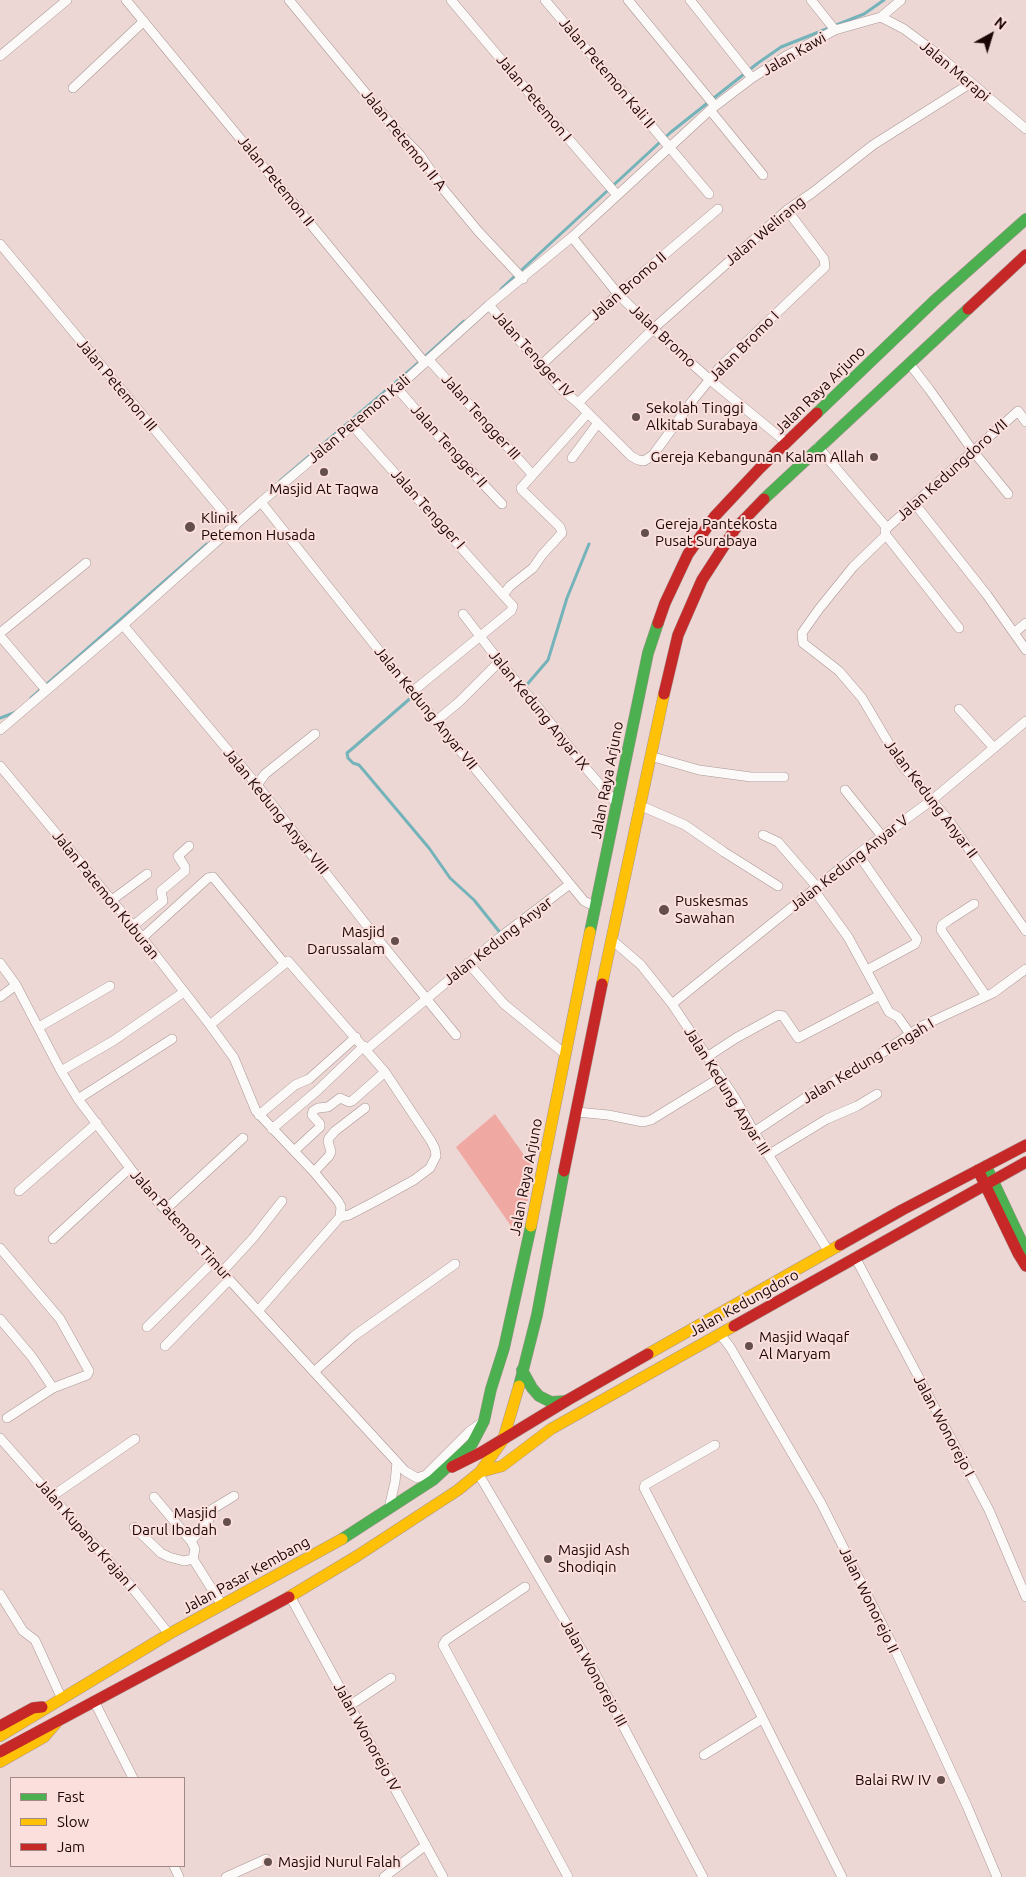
<!DOCTYPE html>
<html>
<head>
<meta charset="utf-8">
<style>
	body { margin:0 }
	#map { position:relative; width:1026px; height:1877px; overflow:hidden; background:#ecd7d4; font-family:Ubuntu,sans-serif }
	canvas { display:block }
	.legend { position:absolute; left:10px; top:1777px; width:175px; height:90px; box-sizing:border-box; background:#fbdfdc; border:1px solid #a18886; margin:0; padding:6px 9px; list-style:none; font-size:15px; color:#1b0605 }
	.legend li { display:flex; align-items:center; gap:10px; height:25px }
	.legend b { width:25px; border:1px solid #a18886 }
	.north { position:absolute; left:966px; top:10px; width:50px; height:50px; -webkit-text-stroke:4px #fbdfdc; paint-order:stroke; rotate:39deg; font-size:14px; font-weight:700; line-height:20px; text-align:center; color:#1b0605 }
	.north::after { content:''; display:block; margin:auto; width:18px; height:22px; background:#1b0605; clip-path:polygon(50% 0,100% 100%,50% 72%,0 100%) }
</style>
</head>
<body>
<div id="map">
<canvas width="1026" height="1877"></canvas>
<ul class="legend">
<li><b style="height:6px;background:#4caf50"></b>Fast</li>
<li><b style="height:6px;background:#ffc107"></b>Slow</li>
<li><b style="height:6px;background:#c62828"></b>Jam</li>
</ul>
<div class="north">N</div>
</div>
<script>
const g = document.querySelector('canvas').getContext('2d');
g.lineJoin = 'round';
function paint(path, color) {
  g.fillStyle = color;
  g.fill(path, 'evenodd');
}
function poly(rows) {
  const path = new Path2D();
  for (const r of rows) {
    path.moveTo(r[0], r[1]);
    for (let i = 2; i < r.length; i += 2) path.lineTo(r[i], r[i + 1]);
  }
  return path;
}
function trace(path, color, width, dash) {
  g.strokeStyle = color;
  g.lineWidth = width;
  g.lineCap = dash ? 'butt' : 'round';
  g.setLineDash(dash || []);
  g.stroke(path);
}
function label(font, color, halo, rows, align = 'center') {
  g.font = font + ' Ubuntu,sans-serif';
  g.lineWidth = 4;
  g.setLineDash([]);
  g.textBaseline = 'middle';
  g.strokeStyle = halo;
  g.fillStyle = color;
  for (const [text, x, y, turn = 0] of rows) {
    g.save();
    g.translate(x, y);
    g.rotate((+turn || 0) * Math.PI / 180);
    g.textAlign = isNaN(turn) ? turn : align;
    if (halo) g.strokeText(text, 0, 0);
    g.fillText(text, 0, 0);
    g.restore();
  }
}
const green = poly([
	[495,1114,534,1169,520,1239,456,1147]
]);
const stream = poly([
	[501,289,671,132,758,63,781,47,864,14,884,0],
	[280,481,410,370,464,321],
	[523,687,524,688,548,660,567,598,589,544],
	[413,696,353,748,347,753,348,758,353,763,359,765,365,772,429,848,450,878,474,900,502,935],
	[31,698,207,544],
	[0,718,16,712]
]);
const street = poly([
	[126,0,425,363],
	[289,0,396,130,420,155,444,190,478,231,523,279],
	[451,0,541,107,617,195],
	[545,0,709,194],
	[628,0,715,106],
	[690,0,752,78],
	[811,0,835,30],
	[881,17,904,29,931,49,1026,129],
	[0,56,67,0],
	[73,88,144,21],
	[710,110,763,175],
	[572,237,618,294,653,329,709,379,787,443],
	[0,244,235,526],
	[489,305,561,389,578,403,631,456,638,460,644,461,653,455,693,400,720,367,825,267,824,259,787,210],
	[429,360,532,474],
	[909,363,929,389,973,451,1008,494],
	[540,366,618,294,718,209],
	[397,388,440,438,502,504],
	[578,403,653,329,787,210,812,193,873,145,971,83],
	[352,425,503,595],
	[818,447,887,528],
	[572,458,598,423],
	[261,502,416,697,584,901,596,907],
	[915,504,987,595,1026,650],
	[887,528,1018,411,1026,422],
	[885,530,886,535,959,628],
	[886,535,853,567,819,609,802,633,803,643,839,671,862,698,901,764,950,822,1026,931],
	[463,614,503,666,541,711,589,772,617,804],
	[123,625,257,785,368,927,456,1035],
	[0,633,86,563],
	[1014,633,1026,623],
	[0,636,46,690],
	[412,692,511,611,513,606,503,595,510,586,533,568,542,555,562,533,560,527,522,490,521,488,588,413],
	[959,709,994,748],
	[436,721,459,702,499,662],
	[0,730,123,625,261,502,397,388,489,305,572,237,710,110,752,78,786,56,835,30,881,17,901,0],
	[650,756,699,770,751,777,784,777],
	[0,766,133,926,210,1025,234,1058,256,1111,314,1172,338,1201,341,1207,340,1217,258,1311],
	[257,785,265,774,315,734],
	[845,790,882,836],
	[639,805,685,825,724,852,778,886],
	[763,835,778,842,817,887],
	[858,854,917,939,915,944,867,970],
	[814,890,848,937,889,1012,898,1017,910,1034],
	[112,900,147,874],
	[974,904,949,920,942,925,941,930,986,996],
	[133,926,163,901,161,891,185,871,185,867,178,856,189,846],
	[142,938,208,878,213,877,284,963],
	[612,940,641,965,672,1004,735,1098,754,1132,829,1252],
	[0,963,16,985,61,1071,78,1099,130,1168,158,1202,405,1471,417,1478,426,1475,470,1431,480,1424],
	[468,963,504,1004,565,1054],
	[0,997,16,985],
	[672,1004,858,854,932,800,1026,721],
	[210,1025,288,961,385,1072,431,1141,435,1149,436,1156,430,1168,414,1180,374,1202,349,1215,340,1217],
	[39,1027,110,986],
	[367,1049,499,938,570,884],
	[707,1057,736,1038,778,1015,783,1016,798,1038,880,995],
	[61,1071,113,1041,184,992],
	[78,1099,172,1039],
	[577,1112,608,1115,643,1122,651,1120,721,1077],
	[259,1115,295,1085,309,1079,356,1037],
	[272,1129,318,1090,364,1046],
	[754,1132,808,1096,873,1059,922,1026,993,993,1026,969],
	[294,1151,320,1127,320,1124,312,1115,313,1111,318,1108,328,1107,340,1098,349,1102,352,1101,385,1072],
	[768,1155,827,1119,857,1106,877,1094],
	[314,1172,329,1156,331,1152,328,1141,329,1138,335,1131,365,1108],
	[19,1191,97,1123],
	[165,1210,243,1138],
	[53,1239,130,1168],
	[0,1248,60,1319,89,1371,87,1375,53,1388,7,1418],
	[855,1257,989,1510,1026,1597],
	[222,1272,254,1237,282,1201],
	[0,1319,32,1357,53,1388],
	[147,1327,213,1262],
	[720,1334,730,1347,821,1503,896,1652,967,1806,997,1877],
	[165,1346,229,1280],
	[315,1371,354,1336,455,1264],
	[0,1438,130,1585,169,1634],
	[715,1445,645,1485,644,1488,754,1701,842,1877],
	[478,1473,593,1669,703,1877],
	[51,1497,135,1439],
	[389,1508,395,1482,397,1462],
	[134,1527,161,1553,169,1557,184,1561,193,1559,195,1549,191,1541,154,1497],
	[191,1541,208,1522,211,1510,234,1496],
	[193,1559,222,1605],
	[525,1587,446,1640,443,1645,568,1877],
	[0,1594,23,1631,35,1640,62,1699],
	[290,1596,443,1877],
	[94,1701,133,1778],
	[349,1706,391,1678],
	[704,1755,762,1719],
	[174,1866,179,1877],
	[226,1877,266,1859],
	[384,1877,426,1845]
]);
const fast = poly([
	[817,413,935,300,1026,219],
	[764,499,968,309],
	[590,932,648,653,658,623],
	[986,1166,1026,1251,1025,1264],
	[522,1370,532,1388,539,1396,551,1402,566,1401],
	[519,1386,537,1315,564,1171],
	[342,1539,433,1480,472,1444,484,1421,491,1389,504,1348,531,1226]
]);
const slow = poly([
	[602,984,664,694],
	[531,1226,590,932],
	[648,1354,840,1245],
	[480,1472,502,1466,551,1429,734,1326],
	[289,1597,357,1556,458,1490,480,1472,503,1440,519,1386],
	[0,1736,169,1634,342,1539],
	[0,1762,44,1737,57,1722]
]);
const jam = poly([
	[968,309,1026,255],
	[658,623,665,603,688,554,715,516,760,468,817,413],
	[664,694,678,635,702,580,735,529,764,499],
	[978,1170,1018,1253,1026,1266],
	[564,1171,602,984],
	[840,1245,902,1210,1026,1145],
	[734,1326,1026,1162],
	[452,1467,482,1452,566,1401,648,1354],
	[0,1726,33,1708,42,1707],
	[0,1752,289,1597]
]);
const markers = [
	[636,417,5,"#644f4d"],
	[874,457,5,"#644f4d"],
	[324,472,5,"#644f4d"],
	[190,527,6,"#644f4d"],
	[645,533,5,"#644f4d"],
	[664,910,6,"#644f4d"],
	[395,941,5,"#644f4d"],
	[749,1346,5,"#644f4d"],
	[227,1522,5,"#644f4d"],
	[548,1559,5,"#644f4d"],
	[941,1780,5,"#644f4d"],
	[268,1862,5,"#644f4d"]
];
const streetNames = [
	["Jalan Kawi",794,54,-30],
	["Jalan Merapi",955,71,40],
	["Jalan Petemon Kali II",607,73,50],
	["Jalan Petemon I",534,98,50],
	["Jalan Petemon II A",404,140,51],
	["Jalan Petemon II",276,181,51],
	["Jalan Welirang",765,231,-40],
	["Jalan Bromo II",628,286,-41],
	["Jalan Bromo",663,336,43],
	["Jalan Bromo I",744,346,-45],
	["Jalan Tengger IV",533,354,48],
	["Jalan Petemon III",117,385,50],
	["Jalan Raya Arjuno",820,390,-44],
	["Jalan Tengger III",481,417,48],
	["Jalan Petemon Kali",359,419,-40],
	["Jalan Tengger II",449,446,48],
	["Jalan Kedungdoro VII",952,470,-42],
	["Jalan Tengger I",428,509,48],
	["Jalan Kedung Anyar VII",426,708,51],
	["Jalan Kedung Anyar IX",539,710,51],
	["Jalan Raya Arjuno",607,780,-79],
	["Jalan Kedung Anyar II",931,799,53],
	["Jalan Kedung Anyar VIII",276,811,51],
	["Jalan Kedung Anyar V",849,863,-38],
	["Jalan Patemon Kuburan",106,895,51],
	["Jalan Kedung Anyar",498,941,-38],
	["Jalan Kedung Tengah I",868,1061,-31],
	["Jalan Kedung Anyar III",727,1091,58],
	["Jalan Raya Arjuno",526,1177,-79],
	["Jalan Patemon Timur",181,1225,48],
	["Jalan Kedungdoro",744,1303,-29],
	["Jalan Wonorejo I",944,1426,62],
	["Jalan Kupang Krajan I",86,1535,49],
	["Jalan Pasar Kembang",246,1575,-29],
	["Jalan Wonorejo II",869,1600,64],
	["Jalan Wonorejo III",594,1673,61],
	["Jalan Wonorejo IV",367,1737,61]
];
const poiNames = [
	["Sekolah Tinggi",646,408],
	["Alkitab Surabaya",646,425],
	["Gereja Kebangunan Kalam Allah",864,457,"right"],
	["Masjid At Taqwa",324,489,"center"],
	["Klinik",201,518],
	["Petemon Husada",201,535],
	["Gereja Pantekosta",655,524],
	["Pusat Surabaya",655,541],
	["Puskesmas",675,901],
	["Sawahan",675,918],
	["Masjid",385,932,"right"],
	["Darussalam",385,949,"right"],
	["Masjid Waqaf",759,1337],
	["Al Maryam",759,1354],
	["Masjid",217,1513,"right"],
	["Darul Ibadah",217,1530,"right"],
	["Masjid Ash",558,1550],
	["Shodiqin",558,1567],
	["Balai RW IV",931,1780,"right"],
	["Masjid Nurul Falah",278,1862]
];
paint(green, '#f0a9a2');
trace(stream, '#74b3ba', 3);
trace(street, '#a99693', 10);
trace(fast, '#a99693', 12);
trace(slow, '#a99693', 12);
trace(jam, '#a99693', 12);
trace(street, '#fcf9f9', 9);
trace(fast, '#4caf50', 11);
trace(slow, '#ffc107', 11);
trace(jam, '#c62828', 11);
for (const [x, y, r, color] of markers) {
  const dot = new Path2D();
  dot.arc(x, y, r, 0, 2 * Math.PI);
  g.fillStyle = color;
  g.fill(dot);
  trace(dot, '#fbdfdc', 2);
}
label('15px', '#1b0605', '#fbdfdc', streetNames);
label('15px', '#1b0605', '#fbdfdc', poiNames, 'left');
</script>
</body>
</html>
